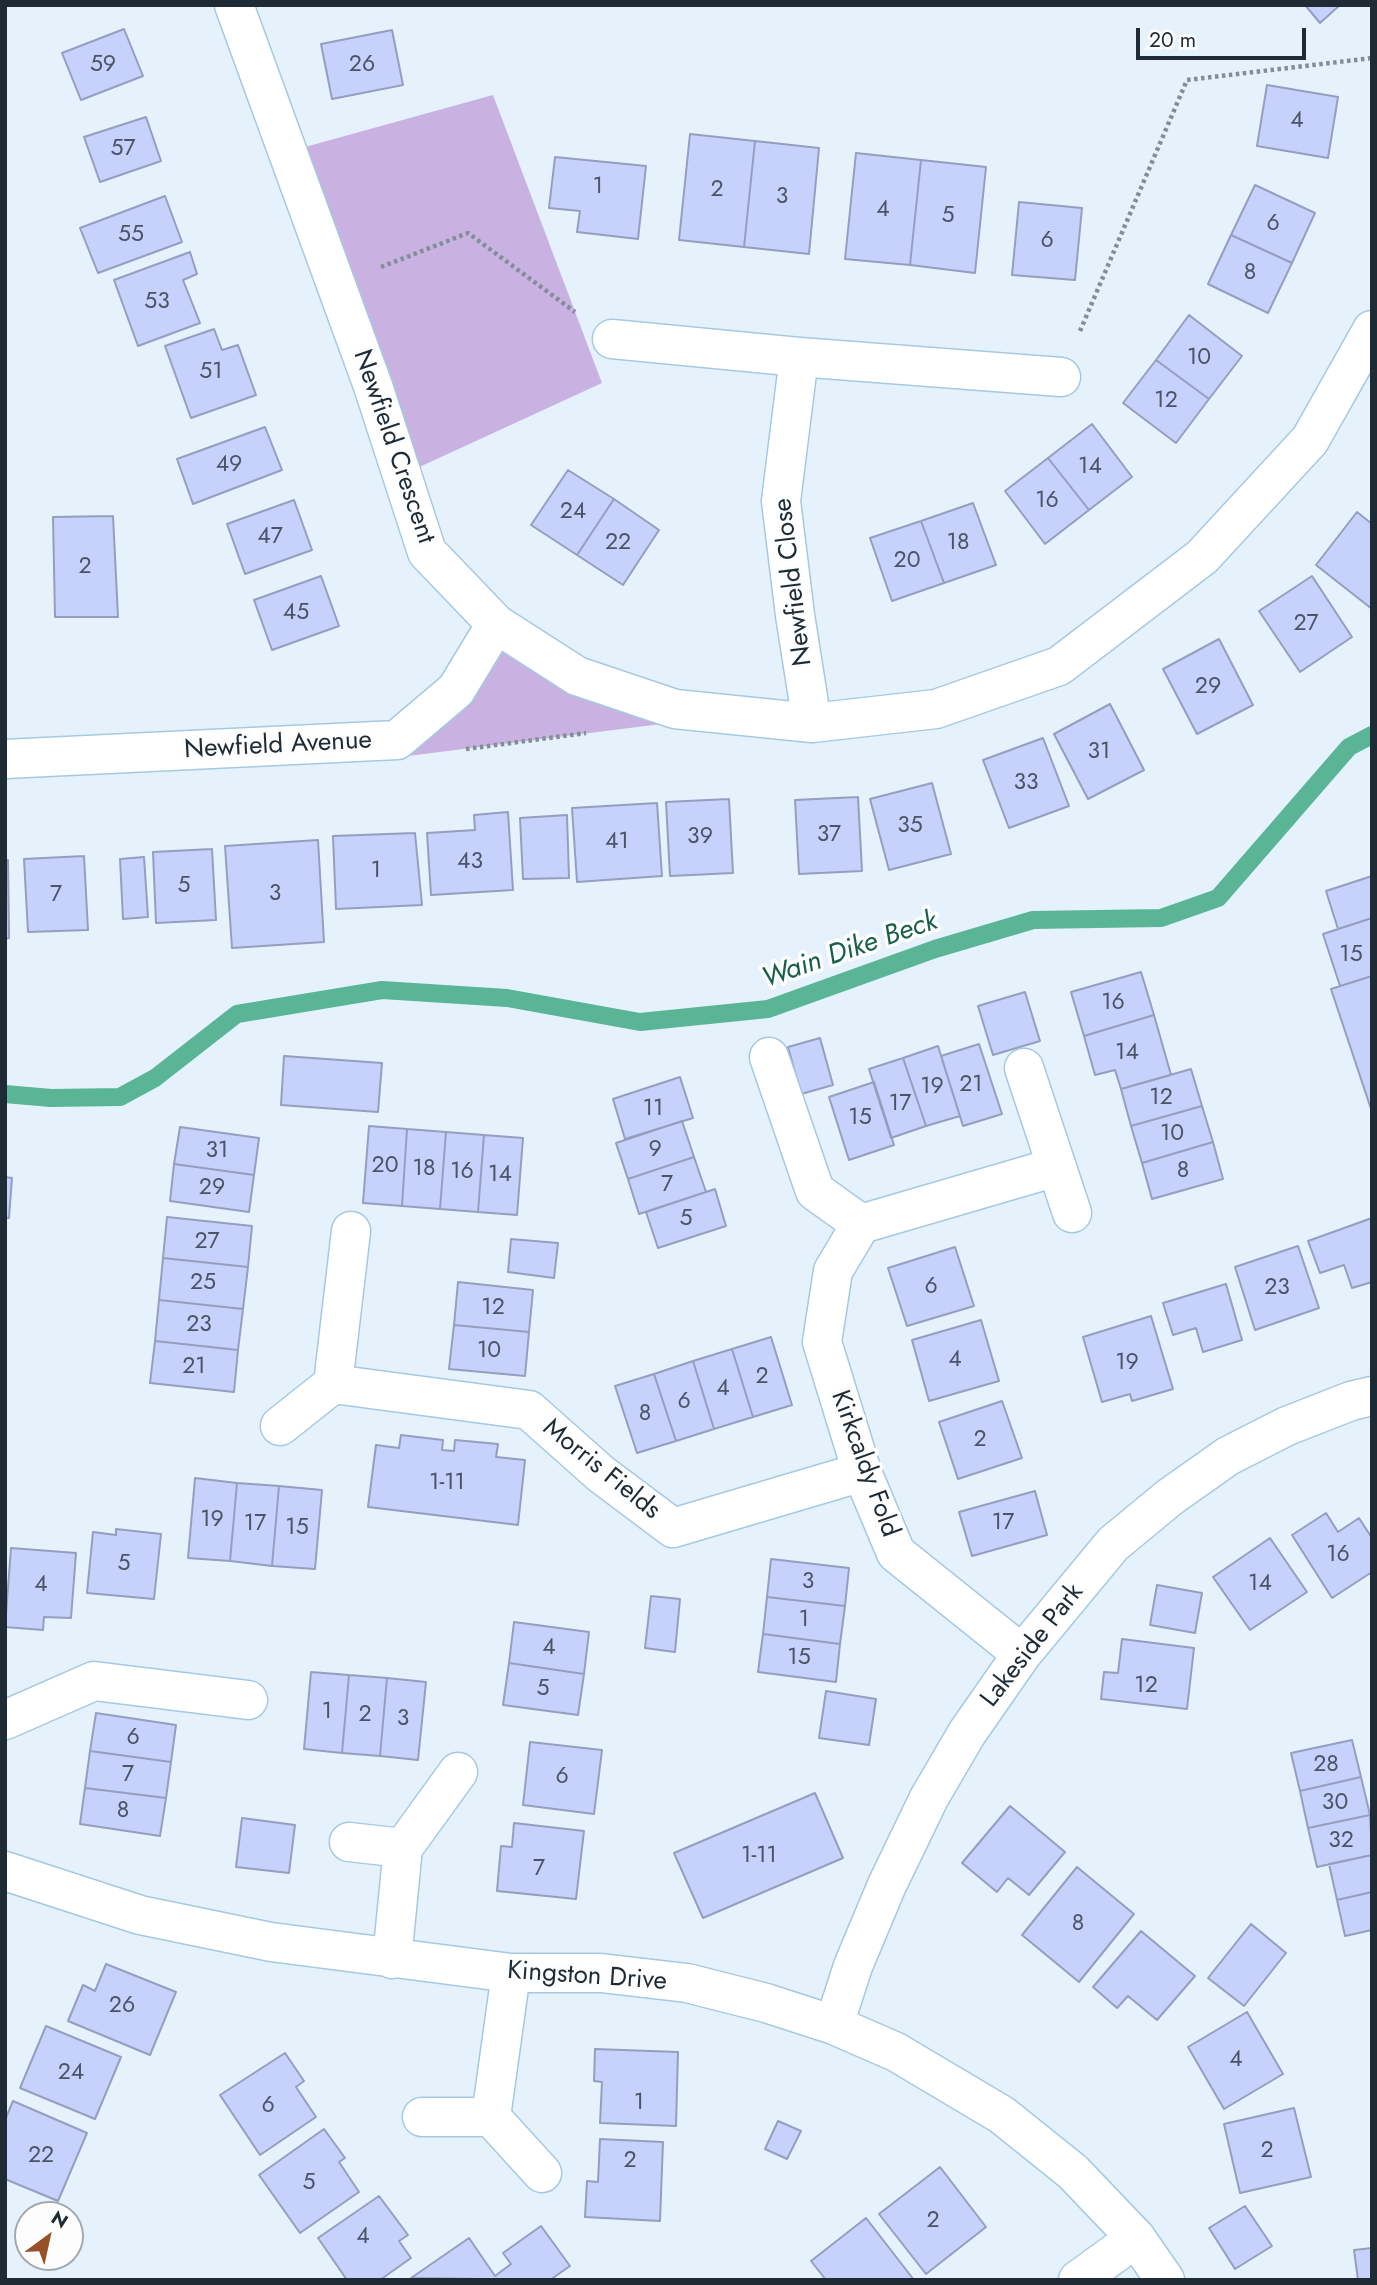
<!DOCTYPE html>
<html>
<head>
<meta charset="utf-8">
<style>
	body { margin:0 }
	#map { position:relative; width:1377px; height:2285px; overflow:hidden; background:#e5f2fc; font-family:Jost,sans-serif }
	canvas { display:block }
	.frame { position:absolute; inset:0; border:7px solid #1e2b34; pointer-events:none }
	.north { position:absolute; left:14px; top:2201px; width:70px; height:70px; box-sizing:border-box; background:#fdfdfd; border:2px solid #a4a9ad; border-radius:50%; rotate:33deg; font-size:19px; font-weight:700; line-height:28px; text-align:center; color:#1e2b34 }
	.north::after { content:''; display:block; margin:auto; width:24px; height:32px; background:#965126; clip-path:polygon(50% 0,100% 100%,50% 72%,0 100%) }
	.scale { position:absolute; left:1136px; top:28px; width:170px; height:32px; box-sizing:border-box; border:4px solid #1e2b34; border-top:0; padding-left:9px; font-size:21px; line-height:24px; white-space:nowrap; color:#1e2b34; -webkit-text-stroke:5px #fdfdfd; paint-order:stroke }
</style>
</head>
<body>
<div id="map">
<canvas width="1377" height="2285"></canvas>
<div class="frame"></div>
<div class="north">N</div>
<div class="scale">20 m</div>
</div>
<script>
const g = document.querySelector('canvas').getContext('2d');
g.lineJoin = 'round';
function paint(path, color) {
  g.fillStyle = color;
  g.fill(path, 'evenodd');
}
function poly(rows) {
  const path = new Path2D();
  for (const r of rows) {
    path.moveTo(r[0], r[1]);
    for (let i = 2; i < r.length; i += 2) path.lineTo(r[i], r[i + 1]);
  }
  return path;
}
function trace(path, color, width, dash) {
  g.strokeStyle = color;
  g.lineWidth = width;
  g.lineCap = dash ? 'butt' : 'round';
  g.setLineDash(dash || []);
  g.stroke(path);
}
function label(font, color, halo, rows, align = 'center') {
  g.font = font + ' Jost,sans-serif';
  g.lineWidth = 7;
  g.setLineDash([]);
  g.textBaseline = 'middle';
  g.strokeStyle = halo;
  g.fillStyle = color;
  for (const [text, x, y, turn = 0] of rows) {
    g.save();
    g.translate(x, y);
    g.rotate((+turn || 0) * Math.PI / 180);
    g.textAlign = isNaN(turn) ? turn : align;
    if (halo) g.strokeText(text, 0, 0);
    g.fillText(text, 0, 0);
    g.restore();
  }
}
const green = poly([
	[493,95,602,383,402,475,287,152],
	[496,624,661,724,408,756,397,740]
]);
const stream = poly([
	[5,1094,51,1098,120,1097,155,1078,237,1014,382,990,507,998,640,1022,768,1009,935,949,1033,920,1161,918,1218,898,1349,747,1372,735]
]);
const building = poly([
	[1305,5,1340,5,1320,23,1305,5],
	[124,29,143,76,81,100,62,53,124,29],
	[392,30,403,85,332,99,321,44,392,30],
	[1267,85,1338,97,1328,158,1257,146,1267,85],
	[146,117,161,161,100,182,84,137,146,117],
	[690,134,755,141,744,247,679,240,690,134],
	[755,141,819,148,809,254,744,247,755,141],
	[856,153,921,160,910,265,845,259,856,153],
	[555,157,646,166,638,239,577,232,580,211,549,208,555,157],
	[921,160,986,167,975,273,910,265,921,160],
	[1255,185,1315,213,1292,263,1231,235,1255,185],
	[165,196,182,242,98,273,80,228,165,196],
	[1019,202,1082,208,1075,280,1012,275,1019,202],
	[1231,235,1292,263,1268,313,1208,284,1231,235],
	[190,252,197,274,183,280,200,323,138,346,114,280,190,252],
	[1189,315,1242,356,1209,399,1156,360,1189,315],
	[214,329,222,350,238,345,256,395,191,418,165,346,214,329],
	[1156,360,1209,399,1176,443,1123,403,1156,360],
	[1092,424,1132,477,1089,510,1048,458,1092,424],
	[265,427,282,470,193,504,177,459,265,427],
	[1048,458,1089,510,1045,544,1005,491,1048,458],
	[568,470,614,499,577,555,531,525,568,470],
	[614,499,659,530,623,585,577,555,614,499],
	[294,500,312,550,245,574,227,524,294,500],
	[973,503,996,565,944,583,921,521,973,503],
	[1357,512,1372,524,1372,609,1316,565,1357,512],
	[113,516,118,617,55,617,53,517,113,516],
	[921,521,944,583,892,601,870,538,921,521],
	[321,576,339,626,272,650,254,600,321,576],
	[1312,576,1352,637,1300,672,1259,611,1312,576],
	[1219,639,1253,705,1197,734,1163,669,1219,639],
	[1110,704,1144,770,1088,799,1054,734,1110,704],
	[1043,738,1069,806,1009,828,983,760,1043,738],
	[932,783,951,854,889,870,870,799,932,783],
	[858,797,862,871,799,874,795,800,858,797],
	[729,799,733,873,670,876,666,802,729,799],
	[657,803,662,876,577,882,572,808,657,803],
	[508,812,513,890,431,895,427,833,475,830,474,815,508,812],
	[567,815,569,878,523,879,520,818,567,815],
	[415,833,422,905,336,909,333,836,415,833],
	[318,840,324,942,232,948,225,846,318,840],
	[212,849,216,920,156,923,153,852,212,849],
	[84,856,88,930,28,932,24,859,84,856],
	[144,857,148,917,123,919,120,859,144,857],
	[5,860,8,860,9,938,5,939,5,860],
	[1372,876,1372,918,1338,929,1326,891,1372,876],
	[1372,918,1372,976,1340,986,1323,934,1372,918],
	[1141,972,1154,1015,1084,1036,1071,992,1141,972],
	[1372,976,1372,1112,1331,989,1372,976],
	[1025,992,1040,1041,993,1055,978,1006,1025,992],
	[1154,1015,1171,1075,1121,1089,1115,1070,1095,1075,1084,1036,1154,1015],
	[820,1038,833,1085,801,1094,788,1047,820,1038],
	[979,1044,1002,1114,963,1126,941,1056,979,1044],
	[938,1046,960,1116,926,1126,903,1058,938,1046],
	[284,1056,382,1063,378,1112,281,1105,284,1056],
	[903,1058,926,1126,891,1138,869,1069,903,1058],
	[1191,1069,1202,1106,1131,1126,1121,1089,1191,1069],
	[680,1077,693,1118,625,1139,613,1099,680,1077],
	[874,1082,894,1145,849,1160,829,1097,874,1082],
	[1202,1106,1213,1142,1142,1163,1131,1126,1202,1106],
	[682,1121,694,1157,628,1179,616,1143,682,1121],
	[369,1126,407,1129,402,1206,363,1203,369,1126],
	[180,1127,259,1138,254,1175,174,1164,180,1127],
	[407,1129,446,1132,440,1209,402,1206,407,1129],
	[446,1132,484,1135,478,1212,440,1209,446,1132],
	[484,1135,523,1138,517,1215,478,1212,484,1135],
	[1213,1142,1223,1179,1152,1199,1142,1163,1213,1142],
	[694,1157,706,1192,639,1214,628,1179,694,1157],
	[174,1164,254,1175,249,1212,170,1201,174,1164],
	[5,1177,12,1178,9,1218,5,1218,5,1177],
	[715,1189,726,1226,658,1248,646,1212,715,1189],
	[167,1217,252,1226,248,1267,163,1258,167,1217],
	[1372,1218,1372,1282,1352,1288,1344,1265,1320,1273,1308,1241,1372,1218],
	[511,1239,558,1243,554,1278,508,1272,511,1239],
	[1298,1246,1319,1308,1255,1330,1235,1267,1298,1246],
	[955,1247,974,1306,907,1326,888,1268,955,1247],
	[163,1258,248,1267,243,1309,159,1300,163,1258],
	[458,1282,533,1290,529,1332,454,1325,458,1282],
	[1226,1284,1242,1340,1203,1352,1196,1328,1173,1335,1163,1303,1226,1284],
	[159,1300,243,1309,238,1350,155,1341,159,1300],
	[1151,1316,1173,1389,1132,1401,1130,1394,1102,1402,1083,1337,1151,1316],
	[981,1320,999,1381,929,1401,912,1340,981,1320],
	[454,1325,529,1332,525,1376,449,1369,454,1325],
	[771,1337,792,1405,753,1417,732,1349,771,1337],
	[155,1341,238,1350,234,1392,150,1383,155,1341],
	[732,1349,753,1417,714,1429,693,1361,732,1349],
	[693,1361,714,1429,676,1441,654,1374,693,1361],
	[654,1374,676,1441,637,1453,615,1386,654,1374],
	[1002,1401,1022,1458,958,1479,939,1422,1002,1401],
	[401,1435,443,1440,442,1450,454,1451,455,1440,498,1444,496,1457,525,1460,518,1525,368,1507,376,1445,399,1448,401,1435],
	[195,1478,237,1483,230,1561,188,1558,195,1478],
	[237,1483,279,1486,272,1566,230,1561,237,1483],
	[279,1486,322,1490,315,1569,272,1566,279,1486],
	[1035,1491,1047,1535,972,1556,959,1512,1035,1491],
	[1326,1513,1338,1532,1359,1518,1372,1538,1372,1572,1332,1598,1292,1535,1326,1513],
	[116,1529,161,1534,154,1599,87,1593,93,1532,116,1535,116,1529],
	[1270,1538,1307,1592,1250,1630,1213,1577,1270,1538],
	[11,1548,76,1553,71,1618,44,1617,43,1630,5,1627,11,1548],
	[771,1559,849,1568,845,1606,767,1597,771,1559],
	[1157,1585,1202,1593,1195,1633,1150,1625,1157,1585],
	[651,1596,680,1599,675,1652,645,1648,651,1596],
	[767,1597,845,1606,840,1644,763,1634,767,1597],
	[514,1622,589,1632,584,1674,509,1663,514,1622],
	[763,1634,840,1644,836,1682,758,1672,763,1634],
	[1122,1639,1194,1648,1187,1709,1101,1699,1104,1672,1118,1673,1122,1639],
	[509,1663,584,1674,578,1715,503,1705,509,1663],
	[311,1672,349,1675,342,1753,304,1749,311,1672],
	[349,1675,387,1678,380,1756,342,1753,349,1675],
	[387,1678,426,1682,418,1760,380,1756,387,1678],
	[826,1691,876,1699,869,1745,819,1738,826,1691],
	[96,1713,176,1725,171,1762,90,1751,96,1713],
	[1352,1740,1361,1777,1300,1791,1291,1753,1352,1740],
	[530,1742,602,1750,594,1814,523,1805,530,1742],
	[90,1751,171,1762,166,1798,85,1788,90,1751],
	[1361,1777,1370,1815,1308,1828,1300,1791,1361,1777],
	[85,1788,166,1798,160,1836,80,1824,85,1788],
	[815,1793,843,1858,703,1918,674,1853,815,1793],
	[1010,1806,1065,1852,1029,1895,1008,1878,997,1892,962,1863,1010,1806],
	[1370,1815,1372,1855,1317,1867,1308,1828,1370,1815],
	[242,1818,295,1825,289,1873,236,1867,242,1818],
	[514,1823,584,1831,576,1899,497,1891,501,1846,512,1847,514,1823],
	[1372,1855,1372,1892,1337,1900,1329,1864,1372,1855],
	[1077,1867,1134,1914,1079,1982,1022,1935,1077,1867],
	[1372,1892,1372,1930,1345,1936,1337,1900,1372,1892],
	[1251,1924,1286,1953,1244,2006,1208,1978,1251,1924],
	[1141,1931,1195,1976,1157,2020,1128,1996,1117,2008,1093,1987,1141,1931],
	[106,1964,176,1992,150,2055,68,2021,83,1985,95,1991,106,1964],
	[1247,2012,1283,2074,1224,2109,1188,2047,1247,2012],
	[46,2026,121,2057,95,2119,20,2088,46,2026],
	[595,2049,678,2052,676,2126,600,2123,602,2082,594,2081,595,2049],
	[285,2053,304,2081,296,2087,316,2117,260,2155,220,2095,285,2053],
	[13,2101,87,2133,58,2201,5,2179,5,2120,13,2101],
	[1294,2108,1311,2177,1240,2193,1224,2124,1294,2108],
	[778,2121,801,2131,787,2159,765,2149,778,2121],
	[324,2129,345,2158,339,2162,359,2192,300,2233,259,2175,324,2129],
	[600,2139,663,2142,660,2221,585,2217,587,2181,598,2182,600,2139],
	[940,2167,986,2227,926,2274,879,2214,940,2167],
	[379,2196,408,2235,399,2241,411,2258,380,2280,347,2280,318,2238,379,2196],
	[1245,2206,1272,2246,1235,2269,1209,2228,1245,2206],
	[866,2218,914,2280,826,2280,811,2261,866,2218],
	[541,2226,570,2266,550,2280,411,2278,469,2238,495,2276,511,2264,503,2253,541,2226],
	[1372,2248,1372,2280,1358,2280,1354,2250,1372,2248]
]);
const path = poly([
	[381,267,468,233,575,312],
	[1080,331,1187,80,1372,58],
	[466,749,586,733]
]);
const minor = poly([
	[234,5,373,386,427,552,496,624,577,676,675,709,812,723,936,709,1059,666,1202,557,1310,440,1372,330],
	[612,339,799,357,1061,377],
	[799,357,781,501,795,615,812,723],
	[5,759,397,740,456,690,496,624],
	[769,1057,815,1191,861,1224],
	[1024,1068,1072,1213],
	[333,1384,529,1410,601,1474,673,1528,862,1472],
	[280,1426,333,1384,351,1231],
	[1022,1654,896,1553,862,1472,822,1342,833,1271,861,1224,1056,1167],
	[5,1720,94,1681,248,1700],
	[349,1842,403,1848,458,1772],
	[5,1871,140,1915,271,1942,511,1973,601,1973,687,1983,766,2003,834,2025,896,2052,1002,2115,1073,2172,1136,2238,1165,2280],
	[392,1959,403,1848],
	[834,2025,853,1966,887,1885,929,1798,967,1733,1022,1654,1113,1544,1170,1497,1228,1456,1287,1426,1351,1401,1372,1396],
	[422,2117,491,2117,542,2173],
	[491,2117,511,1973],
	[1078,2280,1136,2238]
]);
const numberNames = [
	["59",103,65],
	["26",362,65],
	["4",1297,121],
	["57",123,149],
	["1",598,187],
	["2",717,190],
	["3",782,197],
	["4",883,210],
	["5",948,216],
	["6",1273,224],
	["55",131,235],
	["6",1047,241],
	["8",1250,273],
	["53",157,302],
	["10",1199,358],
	["51",211,372],
	["12",1166,401],
	["49",229,465],
	["14",1090,467],
	["16",1047,501],
	["24",573,512],
	["47",270,537],
	["22",618,543],
	["18",958,543],
	["20",907,561],
	["2",85,567],
	["45",296,613],
	["27",1306,624],
	["29",1208,687],
	["31",1099,752],
	["33",1026,783],
	["35",910,826],
	["37",829,835],
	["39",700,837],
	["41",617,842],
	["43",470,862],
	["1",376,871],
	["5",184,886],
	["3",275,894],
	["7",56,895],
	["15",1351,955],
	["16",1113,1003],
	["14",1127,1053],
	["21",971,1085],
	["19",932,1087],
	["12",1161,1098],
	["17",900,1104],
	["11",653,1109],
	["15",860,1118],
	["10",1172,1134],
	["9",655,1150],
	["31",217,1151],
	["20",385,1166],
	["18",424,1169],
	["8",1183,1171],
	["16",462,1172],
	["14",500,1175],
	["7",667,1185],
	["29",212,1188],
	["5",686,1219],
	["27",207,1242],
	["25",203,1283],
	["6",931,1287],
	["23",1277,1288],
	["12",493,1308],
	["23",199,1325],
	["10",489,1351],
	["4",955,1360],
	["19",1127,1363],
	["21",194,1367],
	["2",762,1377],
	["4",723,1389],
	["6",684,1402],
	["8",645,1414],
	["2",980,1440],
	["1-11",447,1483],
	["19",212,1520],
	["17",1003,1523],
	["17",255,1524],
	["15",297,1528],
	["16",1338,1555],
	["5",124,1564],
	["3",808,1582],
	["14",1260,1584],
	["4",41,1585],
	["1",804,1620],
	["4",549,1648],
	["15",799,1658],
	["12",1146,1686],
	["5",543,1689],
	["1",327,1712],
	["2",365,1715],
	["3",403,1719],
	["6",133,1738],
	["28",1326,1765],
	["7",128,1775],
	["6",562,1777],
	["30",1335,1803],
	["8",123,1811],
	["32",1341,1841],
	["1-11",759,1856],
	["7",539,1869],
	["8",1078,1924],
	["26",122,2006],
	["4",1236,2060],
	["24",71,2073],
	["1",639,2103],
	["6",268,2106],
	["2",1267,2151],
	["22",41,2156],
	["2",630,2161],
	["5",309,2183],
	["2",933,2221],
	["4",363,2237]
];
const streetNames = [
	["Newfield Crescent",393,447,71],
	["Newfield Close",794,582,-97],
	["Newfield Avenue",278,746,-3],
	["Kirkcaldy Fold",864,1464,70],
	["Morris Fields",601,1470,39],
	["Lakeside Park",1033,1646,-52],
	["Kingston Drive",587,1977,4]
];
const waterNames = [
	["Wain Dike Beck",850,951,-19]
];
paint(green, '#c9b2e1');
trace(stream, '#5ab597', 18);
paint(building, '#c6d2fc');
trace(building, '#949ebf', 2);
trace(minor, '#a6c9e0', 41);
trace(path, '#818e98', 4.5, [3.5, 3.5]);
trace(minor, '#fff', 38);
label('23px', '#485566', null, numberNames);
label('26px', '#1e2b34', '#fdfdfd', streetNames);
label('italic 28px', '#185f4a', '#fdfdfd', waterNames);
</script>
</body>
</html>
